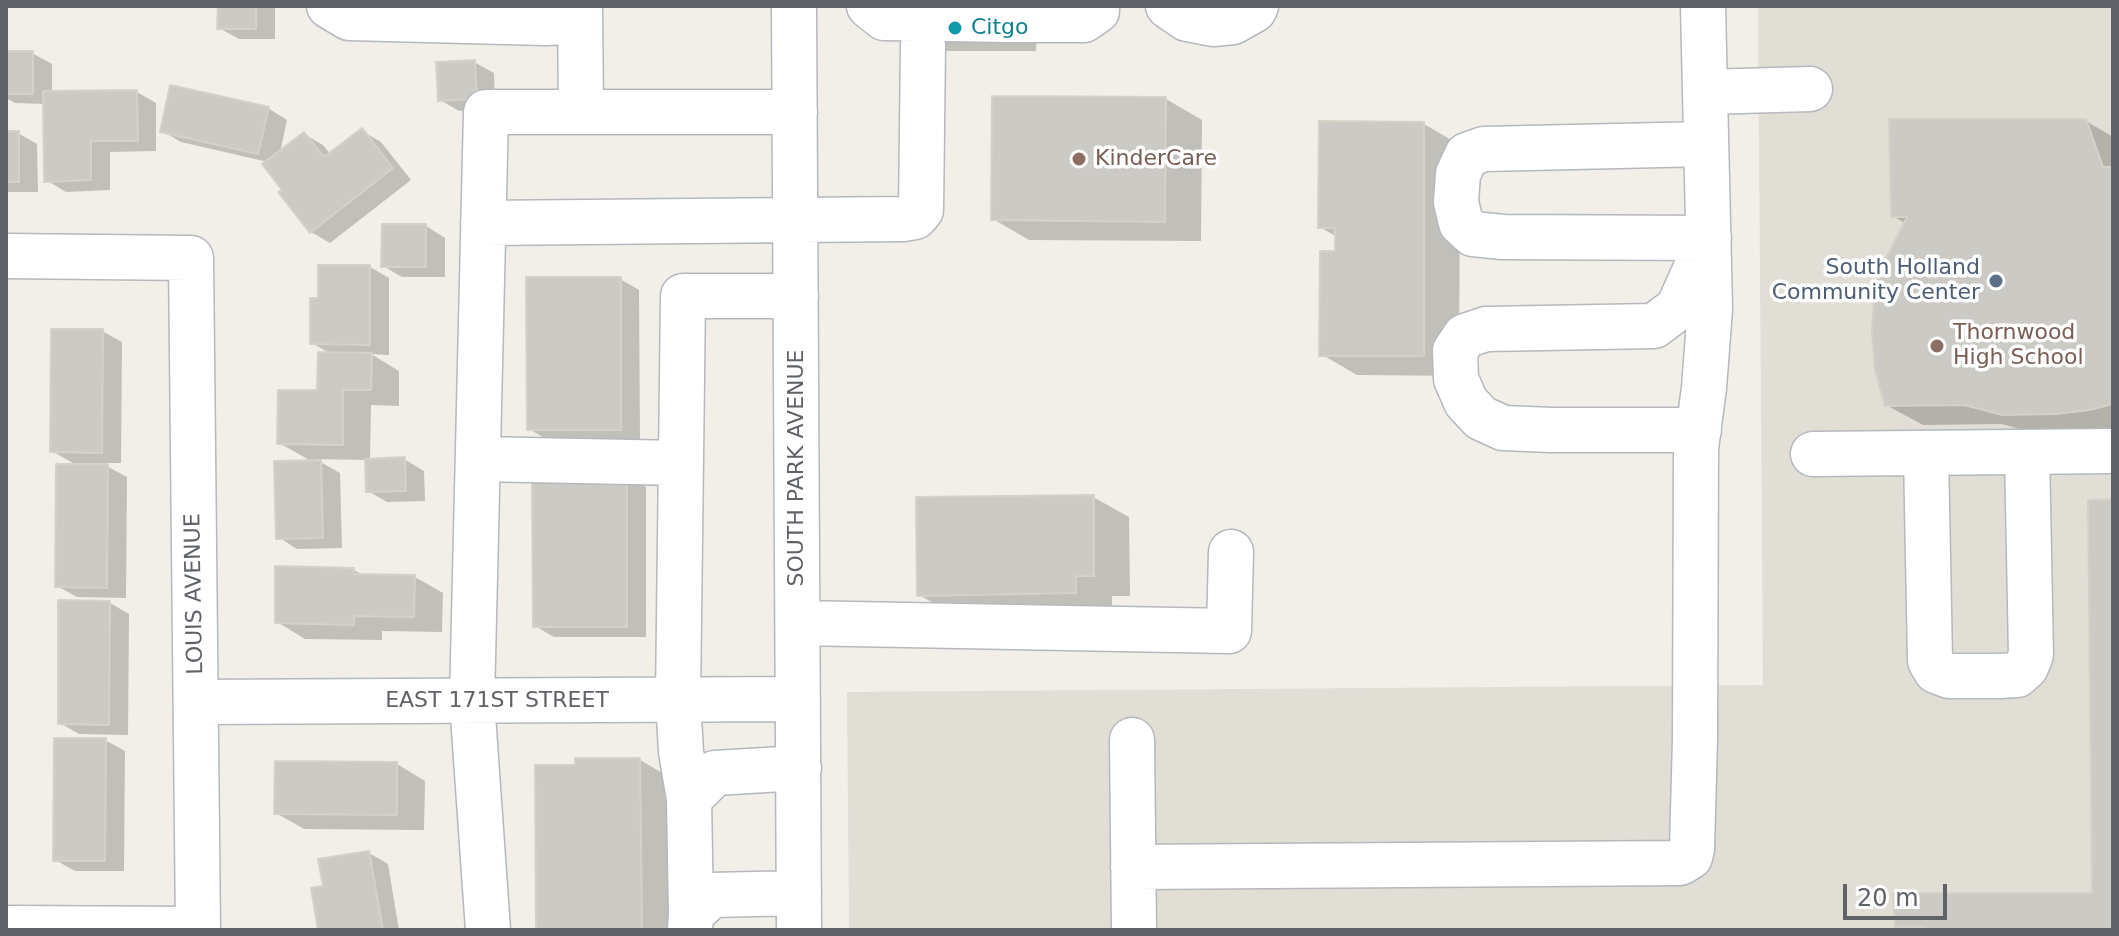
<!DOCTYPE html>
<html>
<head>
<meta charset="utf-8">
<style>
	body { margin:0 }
	#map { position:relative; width:2119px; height:936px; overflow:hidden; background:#f1efe8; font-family:"DejaVu Sans",sans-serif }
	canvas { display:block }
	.frame { position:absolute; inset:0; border:8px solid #5f6368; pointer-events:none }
	.scale { position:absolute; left:1843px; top:884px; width:104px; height:36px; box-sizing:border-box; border:4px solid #5f6368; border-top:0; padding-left:10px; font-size:24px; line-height:28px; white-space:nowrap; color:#5f6368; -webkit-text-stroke:6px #fff; paint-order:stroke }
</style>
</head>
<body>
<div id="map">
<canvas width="2119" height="936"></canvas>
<div class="frame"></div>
<div class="scale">20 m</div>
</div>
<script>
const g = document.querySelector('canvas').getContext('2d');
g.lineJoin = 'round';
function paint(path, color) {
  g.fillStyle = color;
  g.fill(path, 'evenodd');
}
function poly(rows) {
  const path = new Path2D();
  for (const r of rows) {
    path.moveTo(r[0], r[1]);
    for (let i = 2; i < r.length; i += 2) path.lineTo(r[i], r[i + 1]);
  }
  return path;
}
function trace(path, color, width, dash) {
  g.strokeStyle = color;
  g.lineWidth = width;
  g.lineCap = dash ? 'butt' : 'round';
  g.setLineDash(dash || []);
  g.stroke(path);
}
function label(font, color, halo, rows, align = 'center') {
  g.font = font + ' "DejaVu Sans",sans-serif';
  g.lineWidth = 7;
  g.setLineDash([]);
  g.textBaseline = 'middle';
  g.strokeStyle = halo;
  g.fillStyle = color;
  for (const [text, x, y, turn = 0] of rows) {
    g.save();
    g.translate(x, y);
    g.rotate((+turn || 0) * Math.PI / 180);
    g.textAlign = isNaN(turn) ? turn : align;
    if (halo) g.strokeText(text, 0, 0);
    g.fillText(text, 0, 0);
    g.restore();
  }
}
const education = poly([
	[1758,6,2113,6,2113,930,849,930,847,692,1763,685]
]);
const shadow = poly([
	[220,6,275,6,275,39,239,39,219,28],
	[903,6,1037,18,1036,51,931,51],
	[6,53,32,53,52,64,52,93,137,92,156,103,156,151,110,152,110,190,66,192,46,180,45,104,15,103,6,98],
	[474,62,494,73,495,109,459,111,440,100],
	[1166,99,1202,120,1201,241,1029,240,993,219],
	[268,108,287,120,280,153,304,134,323,145,331,155,362,131,381,142,411,180,330,243,311,232,268,162,181,142,162,131],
	[2086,121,2113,137,2113,431,2041,435,2002,424,1923,425,1886,405,1906,224,1893,216],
	[1424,124,1460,145,1459,376,1357,375,1321,354,1337,253,1337,237,1320,227],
	[6,133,18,133,37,144,38,192,6,192],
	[426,226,445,238,445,277,402,277,383,266],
	[370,267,389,278,389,355,371,354,399,371,399,406,371,405,370,460,404,459,424,471,425,501,387,502,368,491,367,460,315,459,340,473,342,548,297,549,278,537,313,462,279,443,319,392,331,354,312,343,320,300],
	[620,279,639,290,640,440,548,440,529,429],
	[102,331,122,342,121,463,101,463,127,477,126,598,77,597,57,586,78,466,52,451],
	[626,476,646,487,646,637,554,637,535,626],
	[1093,497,1129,517,1130,596,1112,596,1112,613,955,615,919,595],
	[2113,501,2113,930,1903,930,1896,926,2094,895],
	[354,570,364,576,415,577,443,593,442,632,382,631,382,640,305,639,277,622],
	[110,603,129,614,128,735,79,734,60,723],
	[105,740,125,751,124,871,75,871,55,860],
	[640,760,676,781,677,930,538,930,577,767],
	[397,764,425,781,424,830,304,829,276,813],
	[369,853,388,864,399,930,320,930,326,888]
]);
const building = poly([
	[218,6,256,6,256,29,217,29,218,6],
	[6,51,33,51,33,94,6,94,6,51],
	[475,60,477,99,438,101,436,62,475,60],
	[170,85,269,107,258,154,160,132,170,85],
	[137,90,138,141,91,141,91,180,44,182,43,91,137,90],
	[992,96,1166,97,1165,222,991,220,992,96],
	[1889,119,2086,119,2103,167,2113,167,2113,404,2089,410,2057,414,2003,415,1964,405,1885,406,1875,370,1872,333,1874,296,1882,266,1907,217,1891,217,1889,119],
	[1319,121,1424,122,1424,356,1319,356,1320,251,1335,251,1335,228,1318,228,1319,121],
	[362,128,393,168,310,233,278,192,282,190,262,164,304,132,324,157,362,128],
	[6,131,19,131,19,182,6,182,6,131],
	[382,224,426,224,426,267,381,267,382,224],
	[318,265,370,265,370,345,310,344,310,298,318,298,318,265],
	[526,277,621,277,621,430,527,430,526,277],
	[51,329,103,329,102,453,50,452,51,329],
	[318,352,372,353,371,390,343,390,343,445,277,444,278,390,317,390,318,352],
	[405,457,406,491,366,492,365,459,405,457],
	[321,460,323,538,276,539,274,461,321,460],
	[56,464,108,464,107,588,55,587,56,464],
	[532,474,627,474,627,627,533,627,532,474],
	[1094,495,1094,576,1076,576,1076,593,917,596,916,497,1094,495],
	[2113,499,2113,930,1926,930,1925,927,1895,927,1893,893,2092,893,2088,500,2113,499],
	[275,566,354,568,354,574,415,575,414,617,354,616,354,625,275,623,275,566],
	[58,600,110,601,109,725,58,724,58,600],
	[54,738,106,738,105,861,53,861,54,738],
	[575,758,640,758,642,930,536,930,535,765,575,765,575,758],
	[275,761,397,762,397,815,274,814,275,761],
	[369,851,383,930,318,930,311,888,323,886,318,859,369,851]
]);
const minor = poly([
	[329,6,349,18,545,23,568,22,576,17,580,6],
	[794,6,799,930],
	[869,6,884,18,1009,20,1084,20,1097,11,1097,6],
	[1168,6,1187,19,1213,24,1233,22,1254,10,1256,6],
	[580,7,581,112],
	[1705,92,1810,89],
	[1706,144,1484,149,1467,155,1458,174,1456,202,1461,223,1473,234,1503,237,1709,238],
	[483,223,903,219,915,217,921,210,923,45],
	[6,256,191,258,198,929,6,928],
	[1699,430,1551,430,1503,428,1481,418,1466,402,1456,379,1455,351,1465,336,1486,329,1654,326,1678,308,1703,252],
	[1926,453,1930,661,1936,671,1949,676,1999,676,2017,675,2026,667,2031,655,2027,452],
	[1813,454,2113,451],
	[478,459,681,463],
	[798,623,1229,631,1231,552],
	[196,702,798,699],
	[1132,740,1134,930],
	[689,799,681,752,678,700,683,296,796,296],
	[1133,867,1680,863,1690,857,1692,849,1695,738,1696,448,1704,388,1710,309,1703,6],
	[691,914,689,799,715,773,799,768],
	[488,930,472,701,486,112,795,112],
	[690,930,691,914,712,895,799,893]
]);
const markers = [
	[955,28,8,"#0f9aa8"],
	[1079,159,8,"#8d6e63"],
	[1996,281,8,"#5c6f8a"],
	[1937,346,8,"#8d6e63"]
];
const cultureNames = [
	["Citgo",971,28]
];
const educationNames = [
	["KinderCare",1095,159],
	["Thornwood",1953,333],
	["High School",1953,358]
];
const serviceNames = [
	["South Holland",1980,268],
	["Community Center",1980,293]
];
const streetNames = [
	["SOUTH PARK AVENUE",797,468,-90],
	["LOUIS AVENUE",195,594,-91],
	["EAST 171ST STREET",497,701]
];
paint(education, '#e1ded6');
paint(shadow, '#0003');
paint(building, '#cccac5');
trace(building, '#d6d1c6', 2);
trace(minor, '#b5b8bc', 47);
trace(minor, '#fff', 44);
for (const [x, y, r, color] of markers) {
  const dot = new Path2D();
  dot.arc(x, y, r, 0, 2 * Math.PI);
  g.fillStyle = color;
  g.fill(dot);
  trace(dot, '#fff', 3);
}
label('22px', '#0d838f', '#fff', cultureNames, 'left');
label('22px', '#785e54', '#fff', educationNames, 'left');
label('22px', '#4e5e75', '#fff', serviceNames, 'right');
label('22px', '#5f6368', '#fff', streetNames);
</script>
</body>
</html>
